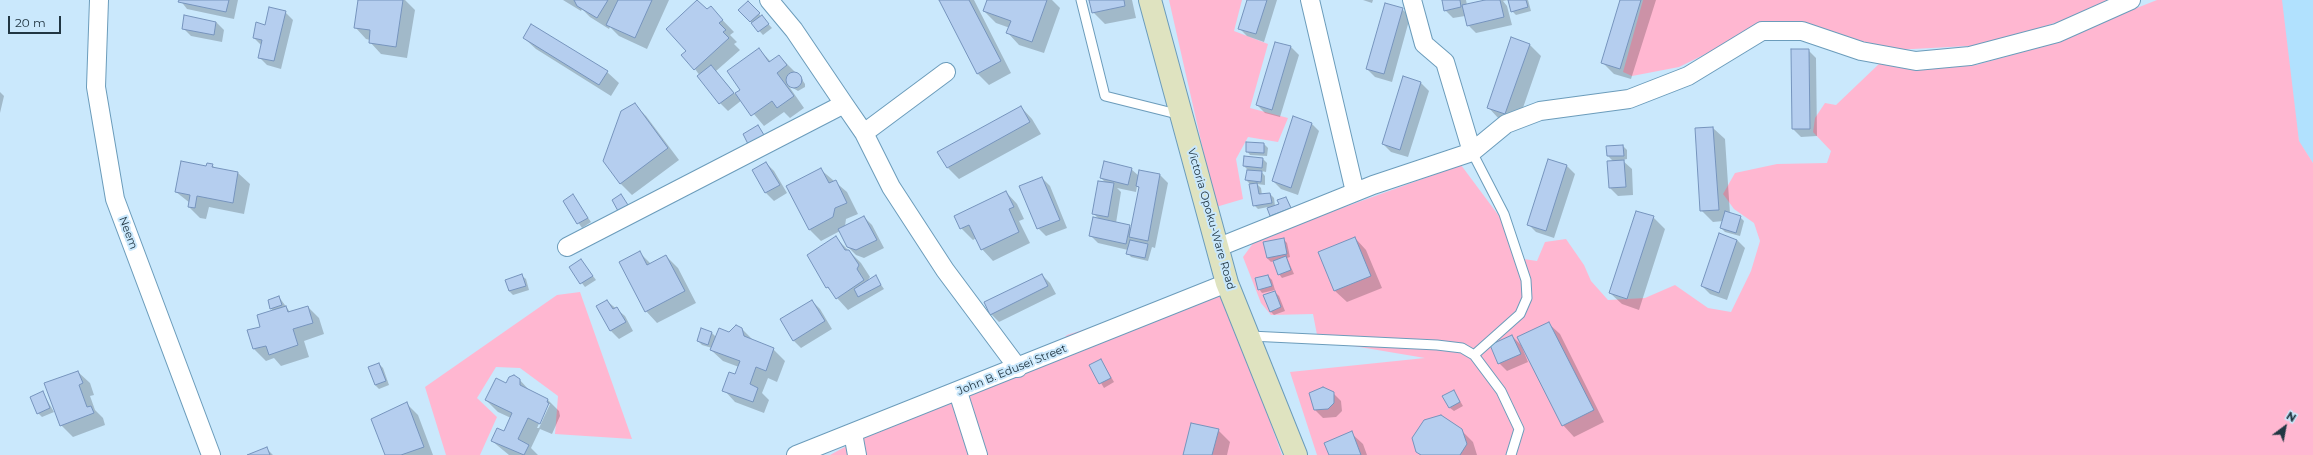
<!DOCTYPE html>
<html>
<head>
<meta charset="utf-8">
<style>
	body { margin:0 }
	#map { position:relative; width:2313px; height:455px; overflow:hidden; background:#cae8fc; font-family:Montserrat,sans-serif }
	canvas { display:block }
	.north { position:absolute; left:2265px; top:407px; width:40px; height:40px; -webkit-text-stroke:3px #cae8fc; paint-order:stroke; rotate:32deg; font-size:11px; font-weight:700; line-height:16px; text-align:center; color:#213642 }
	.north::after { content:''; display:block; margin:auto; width:14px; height:18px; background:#213642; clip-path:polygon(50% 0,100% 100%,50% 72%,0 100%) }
	.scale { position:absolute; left:8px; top:16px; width:53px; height:18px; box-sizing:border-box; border:2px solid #213642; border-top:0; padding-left:5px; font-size:12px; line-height:14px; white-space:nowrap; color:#213642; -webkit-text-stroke:3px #cae8fc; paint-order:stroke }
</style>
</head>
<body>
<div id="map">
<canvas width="2313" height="455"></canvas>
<div class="north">N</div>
<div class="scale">20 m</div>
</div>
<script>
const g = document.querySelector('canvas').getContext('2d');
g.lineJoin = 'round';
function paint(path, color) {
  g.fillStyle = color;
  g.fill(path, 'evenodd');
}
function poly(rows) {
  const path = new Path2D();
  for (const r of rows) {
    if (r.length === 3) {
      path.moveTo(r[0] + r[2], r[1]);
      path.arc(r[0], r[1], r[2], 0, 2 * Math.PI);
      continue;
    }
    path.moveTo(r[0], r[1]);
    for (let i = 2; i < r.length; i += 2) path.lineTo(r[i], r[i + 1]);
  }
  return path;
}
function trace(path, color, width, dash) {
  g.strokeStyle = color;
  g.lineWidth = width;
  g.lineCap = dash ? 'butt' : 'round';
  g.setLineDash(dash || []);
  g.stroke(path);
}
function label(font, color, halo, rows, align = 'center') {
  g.font = font + ' Montserrat,sans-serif';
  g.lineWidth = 4;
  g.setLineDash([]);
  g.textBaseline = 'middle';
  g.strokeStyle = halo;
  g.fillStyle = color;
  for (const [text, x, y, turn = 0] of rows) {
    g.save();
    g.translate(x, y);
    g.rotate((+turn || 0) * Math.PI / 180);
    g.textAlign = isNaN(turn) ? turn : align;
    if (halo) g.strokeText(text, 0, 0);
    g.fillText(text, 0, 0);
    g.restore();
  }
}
const built = poly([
	[2279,0,2313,0,2313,163,2299,142]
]);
const green = poly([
	[1169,0,1242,0,1234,31,1268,44,1250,108,1288,118,1278,142,1248,137,1236,159,1243,199,1216,207],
	[1643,0,2110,0,2079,15,1987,45,1894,50,1806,26,1769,23,1679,67,1632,76,1623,72],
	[2157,0,2282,0,2299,141,2313,163,2313,455,1317,455,1290,372,1425,358,1318,340,1313,314,1271,315,1261,303,1243,257,1254,242,1270,234,1461,165,1502,220,1517,258,1537,261,1545,242,1566,239,1584,265,1591,281,1608,300,1645,298,1675,285,1708,308,1731,312,1751,271,1760,241,1754,223,1734,209,1723,194,1735,173,1777,164,1827,163,1831,151,1813,132,1815,118,1825,103,1836,105,1881,62,1909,67,1976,65,2033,49],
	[580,292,632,439,555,434,558,396,520,368,496,367,477,398,497,417,480,455,446,455,425,387,557,295],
	[1224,294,1282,455,830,455,856,441,939,406,1054,348,1067,335,1121,318]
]);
const shadow = poly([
	[180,0,238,0,234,19,187,9],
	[359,0,405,0,415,10,407,58,381,54,370,42,370,40,366,39,355,27],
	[563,0,669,0,647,49,619,36,610,27,609,29,590,17,582,9,581,11],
	[940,0,974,0,1011,73,989,85,977,73],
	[988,0,1052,0,1060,8,1044,53,1019,45,1008,33,1010,28,996,23,984,11],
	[1090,0,1132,0,1136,18,1105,24,1093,12],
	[1248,0,1277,0,1264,42,1247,36,1239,28],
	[1363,0,1373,0,1372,3],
	[1443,0,1466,0,1467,5,1490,0,1508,0,1503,1,1507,6,1512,25,1476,33,1468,25,1465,16,1453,18,1445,10],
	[1509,0,1528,0,1531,11,1516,15,1512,11],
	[1621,0,1656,0,1631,79,1614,74,1602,62],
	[698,1,708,10,711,8,734,32,730,35,737,42,734,44,740,50,716,71,735,94,742,90,759,49,771,62,779,56,801,78,805,84,805,87,798,91,788,85,804,108,790,118,784,112,764,126,742,100,728,111,720,103,695,69,687,51,667,29],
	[748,2,772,28,763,35,740,10],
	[1402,9,1410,17,1392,82,1375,77,1367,69],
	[285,12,293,20,281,69,267,65,259,57,262,46,254,38,265,26],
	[216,22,224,30,222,42,191,36,183,28],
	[524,38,607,72,619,83,611,96,536,49],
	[1530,45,1541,56,1517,125,1499,119,1488,107],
	[1291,47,1299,55,1280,117,1265,113,1257,105],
	[1808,50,1816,58,1817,136,1801,137,1793,129],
	[1404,78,1421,83,1429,91,1408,157,1391,152,1383,144],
	[0,92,4,96,0,113],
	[635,105,646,116,679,160,632,195,620,183],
	[1021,107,1032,119,1041,134,959,179,948,168],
	[1311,123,1319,131,1298,195,1281,189,1273,181],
	[1713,128,1725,139,1730,214,1740,217,1744,221,1740,236,1725,232,1721,228,1723,221,1713,222,1701,210],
	[1264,144,1268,148,1267,156,1250,155,1247,151],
	[1623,146,1627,150,1627,159,1622,160,1632,169,1633,195,1618,196,1610,188,1613,161,1608,156,1607,147],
	[1263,159,1267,163,1266,172,1261,171,1265,176,1265,185,1257,184,1261,188,1262,195,1270,194,1274,198,1275,206,1286,198,1294,212,1274,219,1268,207,1258,209,1254,205,1250,184,1246,180,1249,171,1244,166],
	[1549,160,1567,166,1575,174,1554,238,1536,232,1528,224],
	[766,163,774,171,787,193,774,201,766,193,753,170],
	[212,165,216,169,238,173,250,184,244,214,209,207,206,219,200,218,189,207,190,203,176,192],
	[820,169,847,192,858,214,846,219,845,226,864,217,872,225,884,248,864,258,856,255,848,247,840,231,821,241,810,230,787,187],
	[1131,169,1139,176,1140,171,1160,175,1168,183,1155,248,1152,247,1148,261,1131,257,1128,253,1128,250,1098,243,1090,235,1099,219,1094,214,1106,183,1101,178],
	[1137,186,1139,188,1132,228,1116,223,1121,192,1117,188,1136,192],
	[1042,178,1050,186,1067,228,1046,236,1038,228],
	[1006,192,1017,204,1024,219,1019,221,1030,243,993,261,982,249,976,238,973,240,961,228],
	[573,196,591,222,582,228,564,201],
	[1653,217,1665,229,1639,310,1622,304,1610,293],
	[836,238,861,263,870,277,868,280,875,276,884,289,848,310,827,287],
	[1355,238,1366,250,1382,288,1347,302,1335,291,1320,252],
	[1283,239,1287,243,1290,257,1287,258,1294,274,1282,278,1279,274,1274,261,1271,262,1267,258],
	[1737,240,1745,248,1727,300,1710,294,1702,286],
	[639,252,651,264,666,256,678,268,696,303,657,323,646,311],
	[581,260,596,280,585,287,570,268],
	[1042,275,1050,283,1056,294,999,322,991,314],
	[522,276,526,279,529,290,513,295,509,291,506,281],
	[1268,276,1272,280,1275,290,1262,293,1259,289],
	[1275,292,1279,296,1285,311,1274,315,1270,311],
	[279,297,290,312,308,307,319,318,324,334,304,341,309,357,281,366,274,358,266,361,254,349,248,331,261,327,274,311,271,309],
	[607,301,625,316,633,331,619,339,611,331,597,306],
	[812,301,820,309,832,329,801,348,793,340],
	[1548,323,1560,334,1604,422,1574,437,1563,425],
	[742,329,754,341,773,349,785,361,777,382,768,378,762,393,769,400,764,413,735,402,724,390,736,375,739,367,723,361,711,350,712,348,702,345,698,341,702,330,712,333,716,337],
	[1512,336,1521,345,1528,362,1507,371,1499,363],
	[1101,360,1114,382,1104,388,1091,366],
	[379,364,383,368,389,385,379,389,375,385],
	[78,372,90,383,94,395,90,396,95,410,103,418,105,425,73,437,61,425],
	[517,377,531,392,548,400,559,411,560,416,552,434,540,429,531,448,538,455,509,455,492,441,504,432,511,418,498,412,486,400],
	[548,404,550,404,539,428,537,428],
	[1454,391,1463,406,1454,411,1450,408],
	[43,393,54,412,42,417,38,413],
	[1333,393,1341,401,1342,411,1336,417,1323,418,1315,410],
	[407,404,418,415,433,455,386,455],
	[1218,430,1230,442,1227,455,1184,455],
	[1461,430,1473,442,1477,455,1420,455,1417,451],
	[1351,433,1363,444,1367,455,1330,455],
	[266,448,273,455,250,455]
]);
const building = poly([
	[179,0,229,0,226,12,178,2,179,0],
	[358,0,403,0,396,47,369,43,370,30,354,28,358,0],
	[574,0,608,0,597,18,577,6,574,0],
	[618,0,652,0,635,38,606,25,618,0],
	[697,0,707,9,711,6,723,20,719,23,726,30,723,32,729,38,694,70,681,55,686,51,666,29,697,0],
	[939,0,969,0,1001,61,977,74,939,0],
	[987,0,1047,0,1032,42,1006,33,1011,21,983,11,987,0],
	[1089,0,1124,0,1125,6,1092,13,1089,0],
	[1247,0,1267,0,1256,34,1238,29,1247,0],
	[1442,0,1460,0,1461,7,1444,11,1442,0],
	[1485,0,1500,0,1504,17,1467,26,1462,5,1485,0],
	[1508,0,1526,0,1528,7,1511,12,1508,0],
	[1620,0,1641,0,1620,69,1601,63,1620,0],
	[748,1,760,13,750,22,738,10,748,1],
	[1385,3,1403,8,1384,74,1366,69,1385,3],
	[269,7,286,11,274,61,258,58,262,40,253,38,256,22,265,25,269,7],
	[184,15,216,22,214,35,182,29,184,15],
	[762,15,769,24,758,32,751,23,762,15],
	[531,24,608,71,599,85,523,38,531,24],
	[1511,37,1530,44,1505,114,1487,108,1511,37],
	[1275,42,1291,46,1272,110,1256,105,1275,42],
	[759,48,769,62,779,55,787,65,777,73,794,96,777,108,772,101,751,116,735,93,740,90,727,71,759,48],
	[1791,49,1809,49,1810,129,1792,129,1791,49],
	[711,65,734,93,719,104,697,76,711,65],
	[794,80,8],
	[1403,76,1421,82,1400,150,1382,144,1403,76],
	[635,103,668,148,620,184,603,161,621,111,635,103],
	[1021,106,1030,122,947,168,937,152,1021,106],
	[1293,116,1312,123,1291,188,1272,181,1293,116],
	[758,125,764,135,748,144,743,134,758,125],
	[1713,127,1719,210,1700,211,1695,128,1713,127],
	[1246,142,1264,143,1264,153,1246,152,1246,142],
	[1623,145,1624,156,1607,156,1606,146,1623,145],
	[1244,156,1263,158,1262,168,1243,166,1244,156],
	[1548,159,1567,165,1546,231,1527,225,1548,159],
	[1624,160,1626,187,1609,188,1607,161,1624,160],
	[181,161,206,166,207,163,213,164,212,167,238,172,233,203,197,196,195,208,188,207,190,195,175,192,181,161],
	[1104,161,1132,168,1128,185,1100,178,1104,161],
	[766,162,780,185,765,193,752,170,766,162],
	[821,168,829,183,836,180,847,203,835,208,833,217,809,230,786,186,821,168],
	[1139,170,1160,174,1148,241,1129,237,1139,187,1136,186,1139,170],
	[1247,170,1262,171,1261,182,1245,180,1247,170],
	[1042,177,1060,220,1037,229,1019,186,1042,177],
	[1098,181,1114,183,1108,217,1092,214,1098,181],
	[1257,183,1259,194,1270,193,1272,203,1253,206,1249,184,1257,183],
	[1006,191,1014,207,1009,209,1019,232,981,250,969,225,960,229,954,216,1006,191],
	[573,194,588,218,577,224,563,201,573,194],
	[621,194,628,205,618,211,612,200,621,194],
	[1286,197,1291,208,1270,216,1267,208,1279,204,1277,200,1286,197],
	[1636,211,1654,216,1627,299,1609,293,1636,211],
	[1725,211,1741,216,1736,233,1720,228,1725,211],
	[864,216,877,240,856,250,847,247,838,229,864,216],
	[1093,217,1130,225,1126,244,1089,236,1093,217],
	[1719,233,1737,240,1719,293,1701,286,1719,233],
	[836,236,845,250,849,250,859,265,857,269,864,280,836,299,828,287,826,288,807,255,836,236],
	[1355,237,1371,276,1334,291,1318,252,1355,237],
	[1284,238,1287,254,1267,258,1263,242,1284,238],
	[1130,240,1148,244,1145,258,1126,254,1130,240],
	[640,251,647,265,666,255,685,291,645,312,619,262,640,251],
	[1286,256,1291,270,1278,275,1273,261,1286,256],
	[581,259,593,276,580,284,569,267,581,259],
	[522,274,526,286,509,291,505,280,522,274],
	[1042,274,1048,286,990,315,984,302,1042,274],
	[876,275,881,285,858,297,854,289,876,275],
	[1268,275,1272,286,1258,290,1255,278,1268,275],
	[1275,291,1281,307,1270,312,1263,295,1275,291],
	[279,296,282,305,270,309,268,300,279,296],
	[607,300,613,309,617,307,626,322,610,331,596,306,607,300],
	[812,300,825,321,793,341,780,319,812,300],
	[286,306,288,312,308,306,313,323,293,329,298,345,269,355,266,346,253,349,247,330,260,327,257,315,286,306],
	[1549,322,1594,410,1562,426,1517,337,1549,322],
	[736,325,742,328,744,336,774,348,766,371,756,367,750,384,758,388,753,402,722,391,729,372,735,374,740,361,710,350,719,328,729,332,736,325],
	[701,328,712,332,708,345,697,341,701,328],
	[1512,335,1521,354,1498,364,1490,345,1512,335],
	[1101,359,1111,378,1099,384,1089,365,1101,359],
	[379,363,386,381,375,385,368,367,379,363],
	[78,371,83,383,79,385,87,407,91,406,94,413,60,426,44,383,78,371],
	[514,375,520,379,520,385,548,399,547,402,549,403,540,424,528,418,518,439,529,445,524,455,491,441,497,428,504,431,512,413,485,400,496,378,506,383,509,377,514,375],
	[1323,387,1334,392,1334,403,1328,409,1314,410,1309,393,1323,387],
	[1454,390,1460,402,1449,408,1442,396,1454,390],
	[43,391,50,408,37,414,30,397,43,391],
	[407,402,424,447,401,455,385,455,371,419,407,402],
	[1441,415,1462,429,1467,444,1460,455,1421,455,1416,452,1412,438,1424,420,1441,415],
	[1191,423,1219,429,1212,455,1183,455,1191,423],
	[1352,431,1361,455,1329,455,1324,443,1352,431],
	[267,447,270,455,247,455,267,447]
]);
const lane = poly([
	[1081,0,1105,96,1181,115],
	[1472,152,1504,214,1526,280,1527,298,1520,314,1474,355],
	[1250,336,1437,345,1462,348,1474,355,1501,391,1519,429,1511,455]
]);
const street = poly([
	[99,0,96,87,115,199,211,455],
	[769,0,794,30,844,104,864,133,891,187,945,270,1018,368],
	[1310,0,1355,192],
	[1412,0,1424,44,1445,62,1472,152],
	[864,133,946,72],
	[567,247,844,104],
	[1219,247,1373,185,1472,152,1506,124,1540,111,1629,99,1688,76,1762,31,1802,31,1861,51,1916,61,1970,56,2057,33,2131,0],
	[958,392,978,455],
	[853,433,857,455],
	[796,455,1227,283]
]);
const secondary = poly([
	[1150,0,1227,283,1296,455]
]);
const streetNames = [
	["Victoria Opoku-Ware Road",1211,219,74],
	["Neem",128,233,69],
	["John B. Edusei Street",1012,370,-22]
];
paint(built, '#b1e1fe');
paint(green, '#ffb7d1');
paint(shadow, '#0003');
paint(building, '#b5ceef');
trace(building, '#7694bd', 1);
trace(lane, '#6b9cbb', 11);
trace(street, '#6b9cbb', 20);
trace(secondary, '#6b9cbb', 24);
trace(lane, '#fff', 9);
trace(street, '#fff', 18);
trace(secondary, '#dfe3c0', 22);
label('11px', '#213642', '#cae8fc', streetNames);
</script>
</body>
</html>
